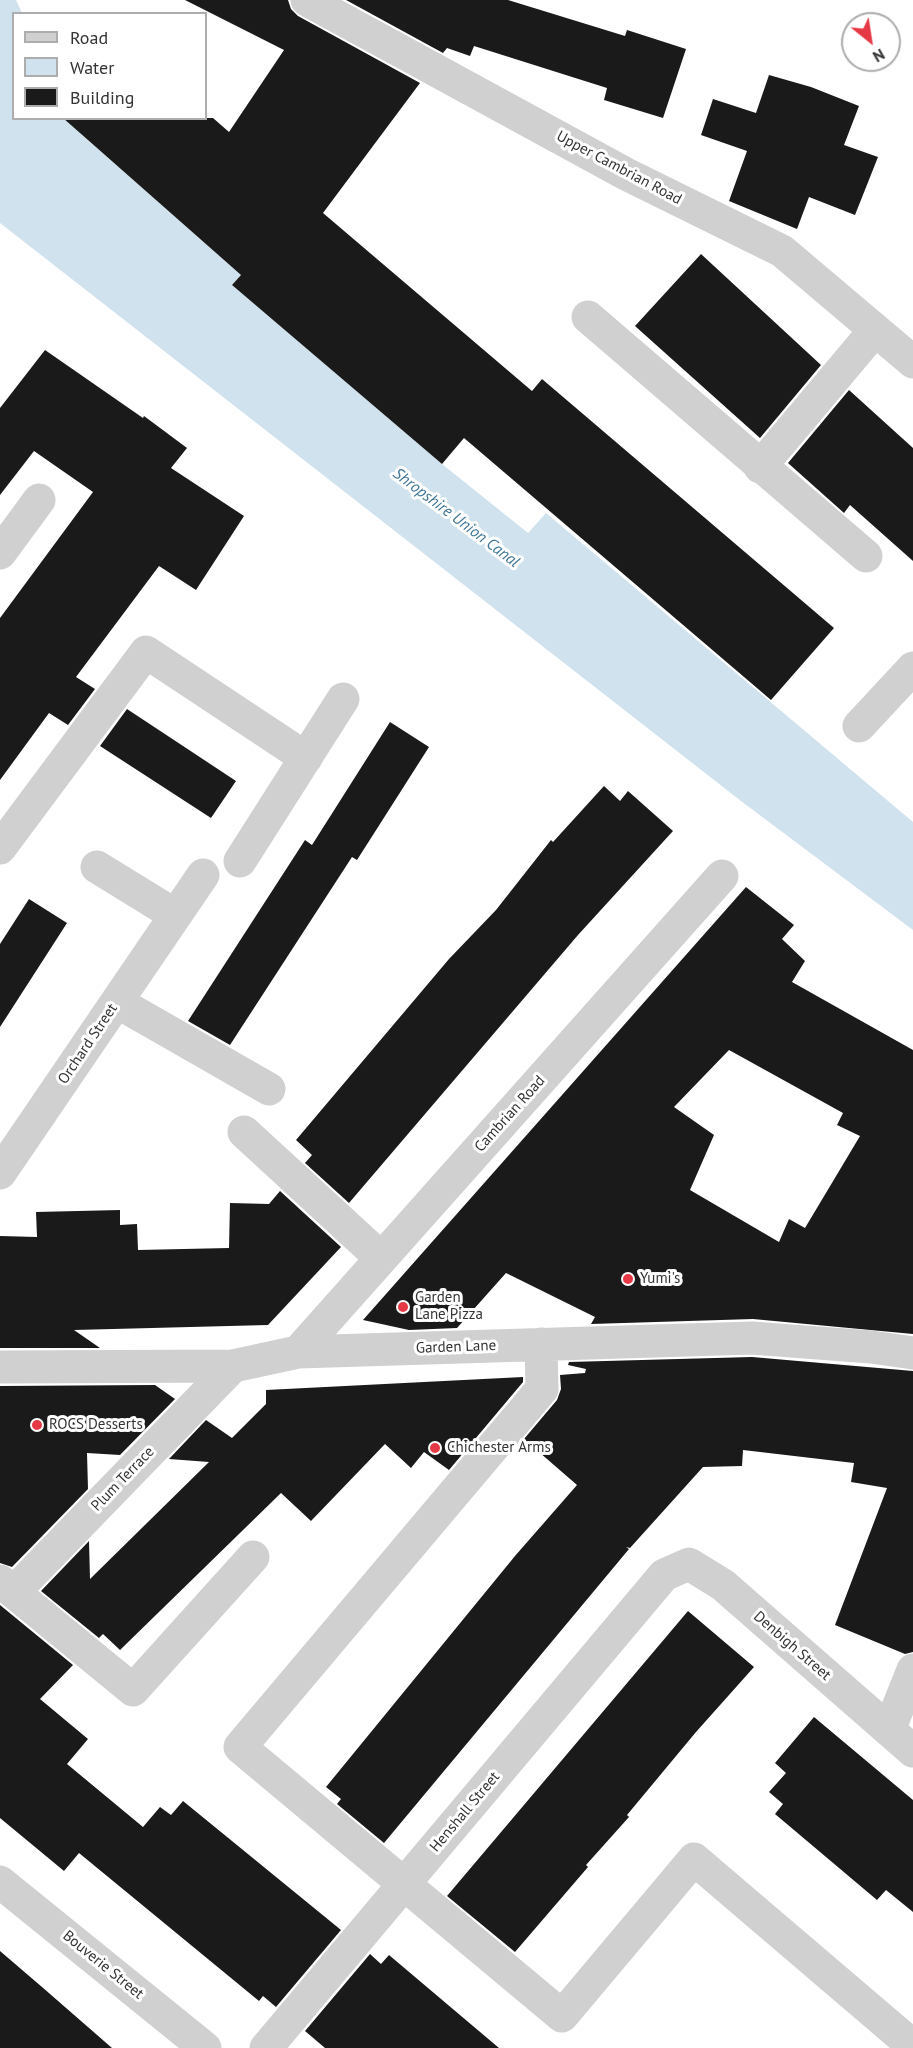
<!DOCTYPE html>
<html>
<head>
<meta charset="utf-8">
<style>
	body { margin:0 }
	#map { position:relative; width:913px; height:2048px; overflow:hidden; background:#fff; font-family:"PT Sans",sans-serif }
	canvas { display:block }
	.legend { position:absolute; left:12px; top:12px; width:195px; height:108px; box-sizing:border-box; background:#fff; border:2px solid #adadad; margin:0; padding:8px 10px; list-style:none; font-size:18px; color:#333 }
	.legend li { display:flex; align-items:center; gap:12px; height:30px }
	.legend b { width:30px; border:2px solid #adadad }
	.north { position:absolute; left:841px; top:12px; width:60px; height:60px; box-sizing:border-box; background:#fff; border:2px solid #adadad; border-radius:50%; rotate:150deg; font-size:16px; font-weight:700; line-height:24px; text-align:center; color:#333 }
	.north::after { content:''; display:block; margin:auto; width:21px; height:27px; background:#e63946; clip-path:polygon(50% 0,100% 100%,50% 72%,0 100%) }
</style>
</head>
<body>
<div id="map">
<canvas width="913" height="2048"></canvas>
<ul class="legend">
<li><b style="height:8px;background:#d0d0d0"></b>Road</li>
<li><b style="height:16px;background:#cfe2ee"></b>Water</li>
<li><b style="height:16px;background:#1a1a1a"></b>Building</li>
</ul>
<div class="north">N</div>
</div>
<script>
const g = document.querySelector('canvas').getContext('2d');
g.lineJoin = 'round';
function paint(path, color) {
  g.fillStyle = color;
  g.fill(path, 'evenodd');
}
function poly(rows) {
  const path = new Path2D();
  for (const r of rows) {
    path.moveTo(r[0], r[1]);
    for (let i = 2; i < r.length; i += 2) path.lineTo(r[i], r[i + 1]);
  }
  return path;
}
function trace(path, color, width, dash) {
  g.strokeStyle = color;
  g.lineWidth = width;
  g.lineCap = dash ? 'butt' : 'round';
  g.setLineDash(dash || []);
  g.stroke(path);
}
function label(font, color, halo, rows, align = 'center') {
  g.font = font + ' "PT Sans",sans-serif';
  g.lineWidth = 6;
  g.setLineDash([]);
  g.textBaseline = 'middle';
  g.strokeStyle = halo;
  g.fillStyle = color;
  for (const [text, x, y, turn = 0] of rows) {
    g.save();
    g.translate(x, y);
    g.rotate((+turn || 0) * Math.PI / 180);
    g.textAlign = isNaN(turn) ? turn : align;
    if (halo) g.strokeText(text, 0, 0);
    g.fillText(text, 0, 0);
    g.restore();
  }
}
const water = poly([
	[0,0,16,0,22,13,14,14,14,118,74,119,82,135,241,275,232,285,442,464,528,533,546,513,913,822,913,930,741,801,0,223]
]);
const building = poly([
	[185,0,288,0,291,9,298,16,420,83,323,213,532,391,542,379,834,628,771,700,464,438,442,464,232,285,241,275,63,118,213,118,229,132,284,50],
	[346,0,508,0,625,36,627,30,686,49,663,118,604,100,607,88,474,46,470,56,447,48,443,53],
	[769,75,811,87,859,106,844,145,878,157,855,215,809,197,797,229,729,201,747,151,701,135,713,99,756,113],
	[701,254,821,365,760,438,635,326],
	[45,350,143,418,144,416,187,448,171,468,244,516,196,590,159,566,76,677,95,689,68,725,49,713,0,780,0,618,93,492,34,451,0,495,0,408],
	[849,390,913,448,913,561,850,505,844,513,788,463],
	[127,709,236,781,211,818,100,746],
	[390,722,429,747,357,860,352,857,230,1045,188,1021,305,840,312,845],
	[604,786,620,801,628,791,673,831,578,935,349,1203,305,1163,312,1155,296,1140,449,959,496,910,551,840,553,842],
	[746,887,794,925,782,939,805,961,792,982,913,1050,913,1334,753,1319,591,1324,595,1317,506,1273,457,1328,409,1330,363,1320],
	[729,1050,843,1113,837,1125,860,1136,805,1228,789,1219,779,1242,690,1190,714,1135,674,1107],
	[29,899,67,923,0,1027,0,944],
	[280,1191,341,1247,268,1325,74,1330,100,1348,0,1348,0,1236,37,1237,36,1212,120,1210,120,1225,137,1224,138,1250,229,1248,230,1203,269,1204],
	[752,1357,913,1371,913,1652,905,1654,835,1625,887,1488,851,1482,854,1463,743,1450,742,1466,703,1467,630,1548,626,1547,629,1549,384,1843,337,1804,341,1799,326,1787,515,1556,577,1485,524,1439,557,1400,561,1389,560,1375,585,1373,586,1369,568,1365,569,1362],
	[523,1377,523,1382,449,1470,424,1452,411,1468,385,1444,311,1521,281,1493,120,1650,103,1634,99,1638,41,1591,89,1541,90,1579,209,1462,169,1459,206,1420,232,1438,266,1404,266,1390],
	[155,1385,175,1399,120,1455,87,1453,88,1489,12,1567,0,1563,0,1386],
	[0,1605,73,1665,40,1699,88,1739,67,1764,143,1827,160,1807,171,1815,183,1801,341,1930,276,2007,263,1996,259,2001,79,1853,64,1871,0,1818],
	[688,1611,754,1667,696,1732,627,1815,629,1817,586,1865,588,1867,515,1952,447,1896],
	[814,1717,913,1800,913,1912,886,1890,877,1900,775,1814,783,1804,769,1792,786,1773,775,1763],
	[0,1951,42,1987,112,2048,0,2048],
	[370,1954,381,1964,389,1955,499,2048,325,2048,305,2031]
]);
const minor = poly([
	[307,0,626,174,782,251,913,362],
	[588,317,866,556],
	[760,467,875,330],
	[0,553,39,500],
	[859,726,913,668],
	[0,848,146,652,306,758],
	[240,861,343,699],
	[97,867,175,915],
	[117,1002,269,1089],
	[244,1132,381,1258],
	[0,1173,203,875],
	[541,1344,542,1389,240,1747,562,2016,694,1859,913,2046],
	[298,1352,722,876],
	[0,1367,233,1366,298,1352,752,1338,871,1347,913,1353],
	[0,1581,133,1690,253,1557],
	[14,1592,233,1366],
	[889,1730,913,1670],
	[0,1882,205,2048],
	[266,2048,664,1575,689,1564,723,1585,913,1751]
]);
const markers = [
	[628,1279,6,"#e63946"],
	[403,1307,6,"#e63946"],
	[37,1425,6,"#e63946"],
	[435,1448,6,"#e63946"]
];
const streetNames = [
	["Upper Cambrian Road",619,168,28],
	["Orchard Street",88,1044,-56],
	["Cambrian Road",510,1114,-48],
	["Garden Lane",456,1347,-2],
	["Plum Terrace",123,1479,-46],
	["Denbigh Street",792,1646,41],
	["Henshall Street",465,1812,-50],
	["Bouverie Street",103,1965,39]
];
const poiNames = [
	["Yumi's",640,1279],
	["Garden",415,1298],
	["Lane Pizza",415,1315],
	["ROCS Desserts",49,1425],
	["Chichester Arms",447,1448]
];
const waterNames = [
	["Shropshire Union Canal",456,518,37]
];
paint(water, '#cfe2ee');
paint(building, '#1a1a1a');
trace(minor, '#d0d0d0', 33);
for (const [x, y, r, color] of markers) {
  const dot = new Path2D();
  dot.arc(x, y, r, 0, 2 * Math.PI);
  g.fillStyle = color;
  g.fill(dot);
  trace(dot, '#fff', 2);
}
label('15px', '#333', '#fff', streetNames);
label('15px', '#333', '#fff', poiNames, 'left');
label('italic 16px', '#3f7597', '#fff', waterNames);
</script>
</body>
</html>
